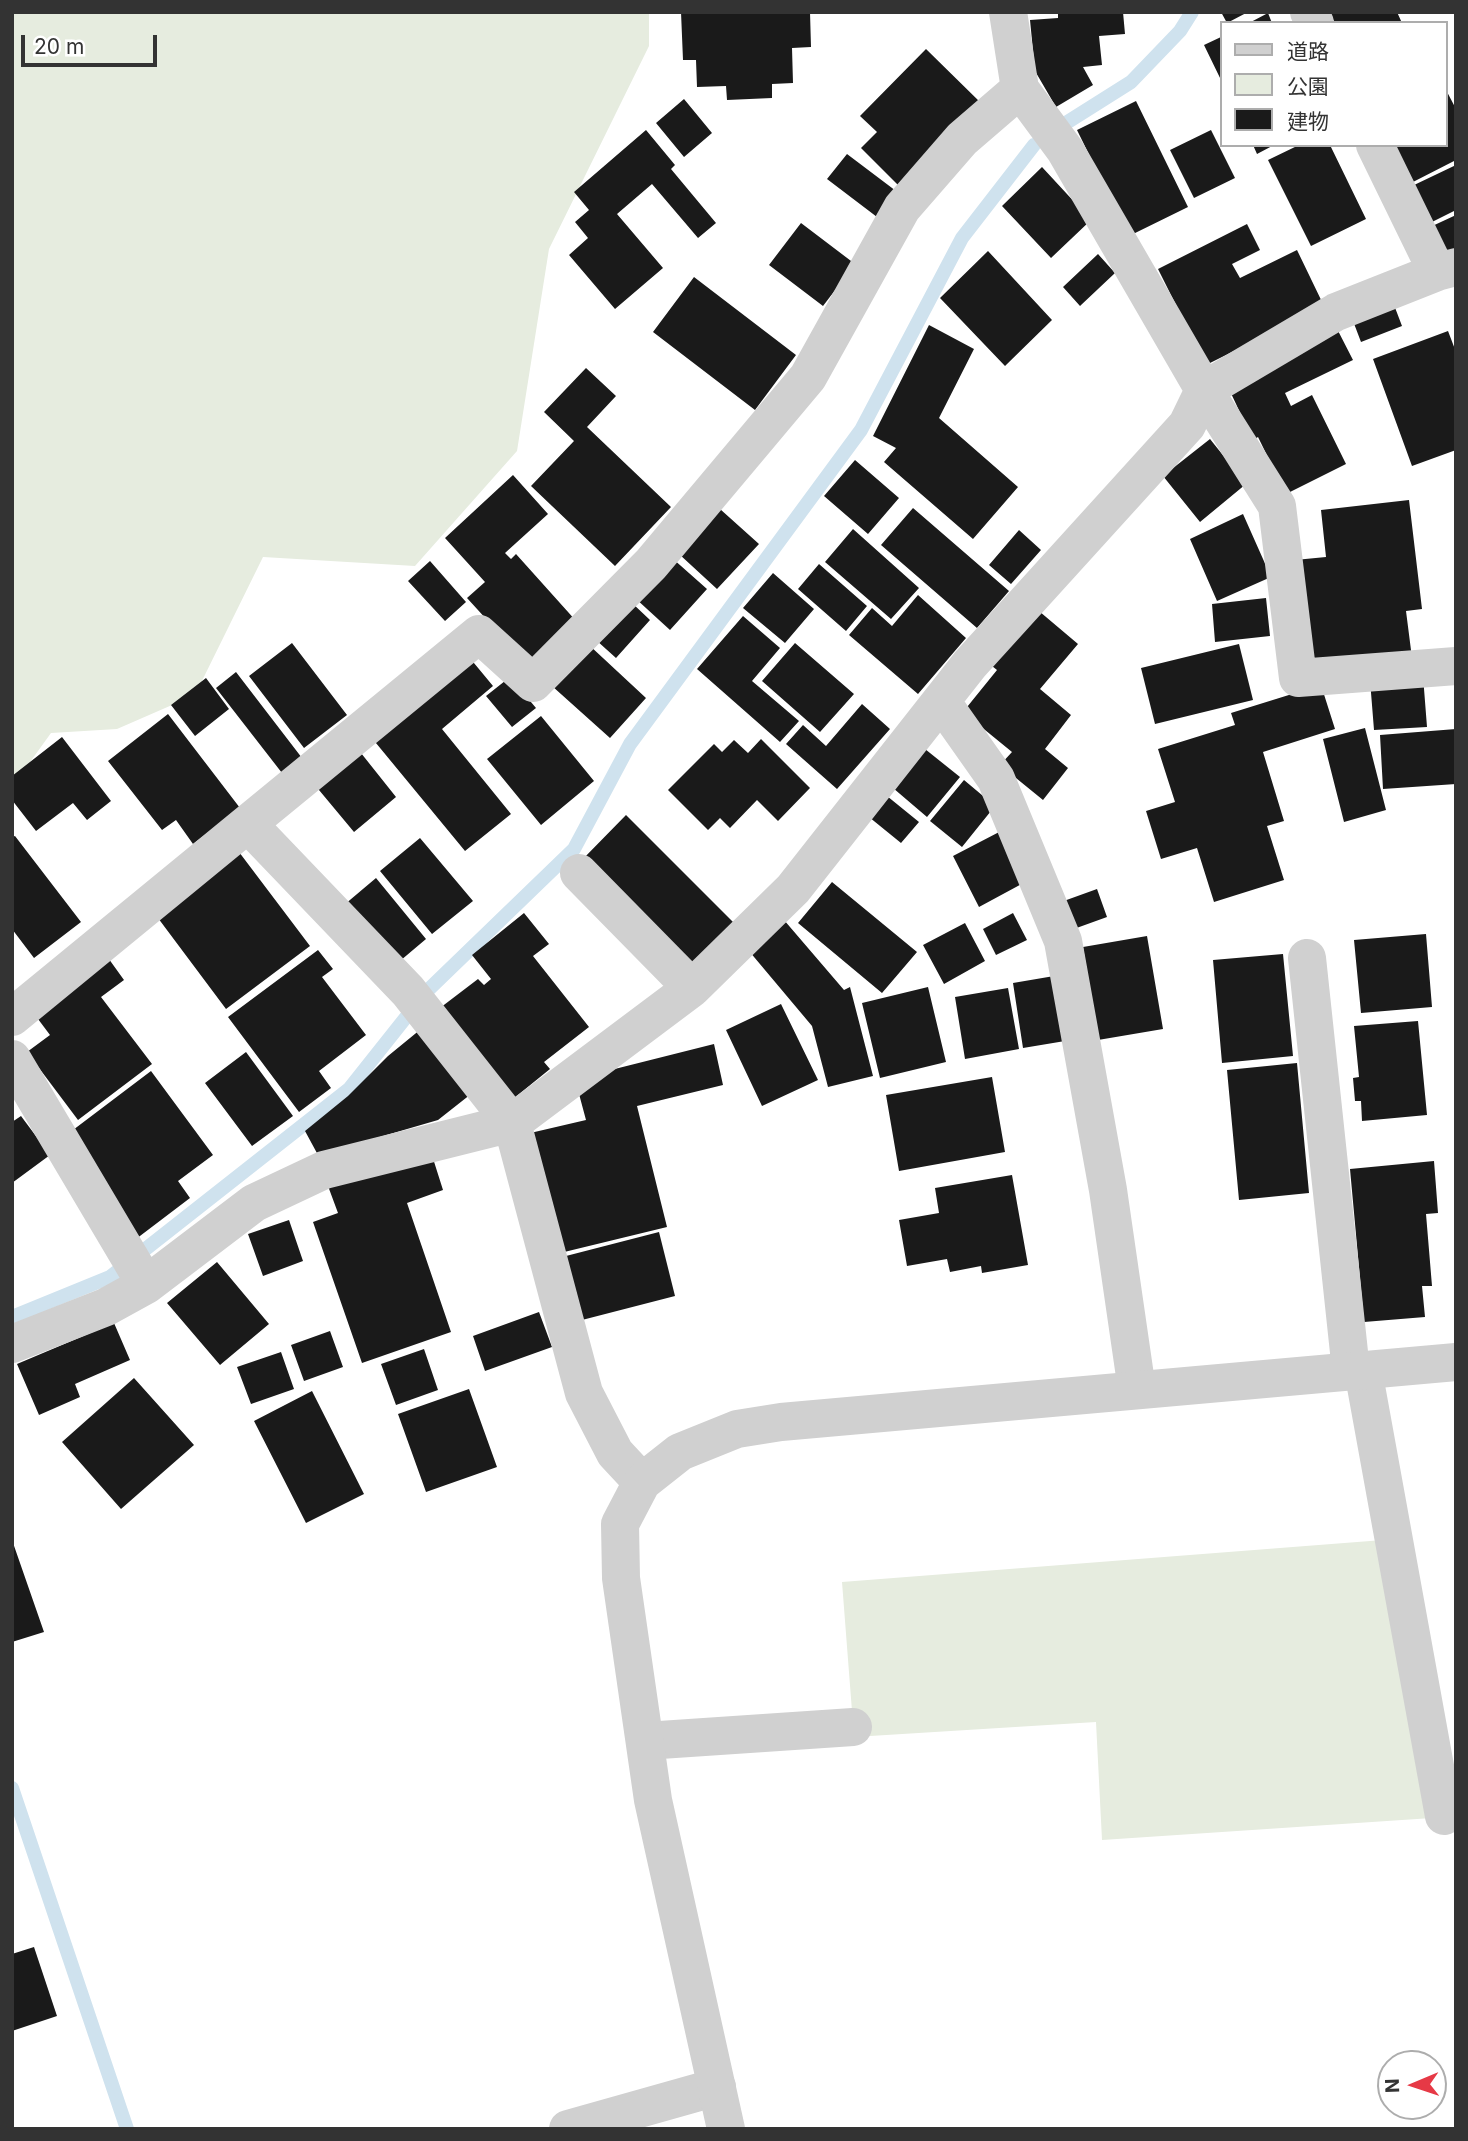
<!DOCTYPE html>
<html>
<head>
<meta charset="utf-8">
<style>
	body { margin:0 }
	#map { position:relative; width:1468px; height:2141px; overflow:hidden; background:#fff; font-family:Inter,"Noto Sans JP",sans-serif }
	canvas { display:block }
	.frame { position:absolute; inset:0; border:14px solid #333; pointer-events:none }
	.legend { position:absolute; left:1220px; top:21px; width:228px; height:126px; box-sizing:border-box; background:#fff; border:2px solid #adadad; margin:0; padding:9px 12px; list-style:none; font-size:21px; color:#333 }
	.legend li { display:flex; align-items:center; gap:14px; height:35px }
	.legend b { width:35px; border:2px solid #adadad }
	.north { position:absolute; left:1377px; top:2050px; width:70px; height:70px; box-sizing:border-box; background:#fff; border:2px solid #adadad; border-radius:50%; rotate:268deg; font-size:19px; font-weight:700; line-height:28px; text-align:center; color:#333 }
	.north::after { content:''; display:block; margin:auto; width:24px; height:32px; background:#e63946; clip-path:polygon(50% 0,100% 100%,50% 72%,0 100%) }
	.scale { position:absolute; left:21px; top:35px; width:136px; height:32px; box-sizing:border-box; border:4px solid #333; border-top:0; padding-left:9px; font-size:21px; line-height:24px; white-space:nowrap; color:#333; -webkit-text-stroke:5px #fff; paint-order:stroke }
</style>
</head>
<body>
<div id="map">
<canvas width="1468" height="2141"></canvas>
<div class="frame"></div>
<ul class="legend">
<li><b style="height:9px;background:#d0d0d0"></b>道路</li>
<li><b style="height:19px;background:#e6ecdf"></b>公園</li>
<li><b style="height:19px;background:#1a1a1a"></b>建物</li>
</ul>
<div class="north">N</div>
<div class="scale">20 m</div>
</div>
<script>
const g = document.querySelector('canvas').getContext('2d');
g.lineJoin = 'round';
function paint(path, color) {
  g.fillStyle = color;
  g.fill(path, 'evenodd');
}
function poly(rows) {
  const path = new Path2D();
  for (const r of rows) {
    path.moveTo(r[0], r[1]);
    for (let i = 2; i < r.length; i += 2) path.lineTo(r[i], r[i + 1]);
  }
  return path;
}
function trace(path, color, width, dash) {
  g.strokeStyle = color;
  g.lineWidth = width;
  g.lineCap = dash ? 'butt' : 'round';
  g.setLineDash(dash || []);
  g.stroke(path);
}
const green = poly([
	[12,12,649,12,649,46,549,249,517,451,415,566,263,557,195,695,117,729,51,733,12,787],
	[1383,1540,1432,1818,1102,1840,1096,1722,854,1737,842,1582]
]);
const stream = poly([
	[1066,123,1131,82,1180,31,1192,12],
	[426,992,574,849,630,744,861,430,962,238,1034,145],
	[12,1317,110,1277,349,1089,407,1016],
	[12,1788,127,2129]
]);
const building = poly([
	[681,12,810,12,811,47,792,48,793,83,772,84,772,98,727,100,726,86,697,87,696,60,683,60],
	[1058,12,1123,12,1125,34,1099,36,1102,65,1083,67,1093,85,1056,107,1035,71,1030,20,1058,18],
	[1221,12,1248,12,1227,23],
	[1329,12,1397,12,1402,23,1335,23],
	[1268,13,1272,23,1249,23],
	[1221,37,1221,80,1204,45],
	[926,49,982,104,900,187,861,148,877,132,860,116],
	[1445,88,1456,109,1456,160,1413,182,1395,145,1445,145],
	[684,99,712,133,684,157,656,123],
	[1136,101,1188,207,1129,236,1077,130],
	[646,130,675,165,671,169,716,223,698,238,652,184,617,214,663,268,615,309,569,255,588,238,575,222,589,210,574,192],
	[1211,130,1235,178,1194,198,1170,150],
	[1253,145,1274,145,1257,154],
	[1299,145,1330,145,1366,219,1311,246,1268,160],
	[847,154,896,191,877,217,827,179],
	[1456,165,1456,210,1430,223,1412,186],
	[1042,167,1091,220,1051,258,1002,206],
	[1456,215,1456,251,1441,254,1428,228],
	[801,223,855,264,823,306,769,265],
	[1247,224,1260,250,1232,264,1240,278,1297,250,1324,306,1206,365,1158,269],
	[988,251,1052,320,1005,366,940,298],
	[1098,254,1115,273,1080,306,1063,287],
	[694,277,796,355,755,410,653,332],
	[1391,297,1402,326,1361,342,1350,313],
	[1333,321,1353,360,1285,393,1291,406,1312,395,1346,464,1286,494,1258,437,1253,440,1228,387],
	[929,325,974,349,939,418,1018,487,973,539,884,462,896,448,873,436],
	[1448,331,1456,352,1456,450,1412,466,1373,359],
	[586,368,616,396,587,427,671,507,615,566,531,486,574,441,544,412],
	[1210,439,1246,484,1200,522,1163,476],
	[855,460,899,498,868,534,824,496],
	[513,475,548,514,505,553,511,559,516,554,577,622,529,666,467,598,485,582,445,538],
	[1409,500,1422,609,1406,611,1412,658,1308,671,1295,560,1326,557,1321,510],
	[913,508,1009,591,977,628,881,545],
	[720,509,759,544,717,589,679,554],
	[1243,514,1271,577,1217,601,1190,539],
	[853,529,919,588,891,619,825,562],
	[1019,530,1041,550,1011,584,989,565],
	[672,558,707,589,670,630,635,598],
	[430,561,466,602,445,621,408,581],
	[819,564,867,606,846,631,798,589],
	[773,573,814,609,785,643,743,608],
	[918,595,966,638,918,694,849,635,872,608,892,626],
	[1266,598,1270,636,1215,642,1212,604],
	[631,602,650,620,616,658,596,640],
	[1033,606,1078,644,1040,689,1071,715,1045,749,1068,768,1043,800,1000,765,1012,752,963,712,997,670,987,662],
	[743,616,780,648,752,681,799,721,780,742,697,669],
	[292,643,347,715,304,748,249,676],
	[795,643,854,694,820,732,762,681],
	[1239,644,1253,700,1155,724,1141,668],
	[589,645,646,698,610,738,552,686],
	[469,657,493,686,442,729,511,814,465,851,371,737],
	[236,672,302,758,282,773,216,688],
	[1423,676,1427,727,1374,730,1370,680],
	[510,677,536,708,512,727,486,696],
	[206,678,229,709,195,736,171,705],
	[1321,685,1335,729,1263,752,1284,821,1267,826,1284,880,1214,902,1197,848,1161,859,1146,811,1175,802,1158,749,1235,725,1231,713],
	[862,704,890,729,837,789,786,744,803,725,826,746],
	[168,714,240,808,193,844,176,820,162,830,108,761],
	[541,716,594,781,541,825,487,759],
	[1365,728,1386,810,1344,822,1323,739],
	[1456,729,1456,784,1383,789,1380,735],
	[62,737,111,801,87,820,73,803,36,831,12,800,12,776],
	[761,739,810,788,778,821,757,800,730,828,720,818,708,830,668,790,714,744,722,752,734,740,748,753],
	[357,748,396,797,354,832,314,784],
	[925,749,960,777,927,817,893,788],
	[964,780,995,806,962,847,930,821],
	[887,796,919,822,901,843,869,817],
	[626,815,734,923,687,971,579,863],
	[1003,830,1029,880,979,907,953,856],
	[15,836,81,922,34,958,12,929,12,837],
	[420,838,473,901,432,934,380,871],
	[239,852,310,946,226,1009,155,914],
	[376,878,426,939,394,966,344,905],
	[832,882,917,952,882,993,798,923],
	[1097,889,1107,917,1071,930,1061,902],
	[524,913,549,944,533,956,589,1027,544,1062,550,1069,508,1103,436,1011,478,979,484,985,491,979,472,955],
	[1013,913,1027,940,996,955,983,929],
	[784,920,844,990,850,987,873,1076,828,1087,812,1026,749,951],
	[965,923,985,961,944,984,923,945],
	[1426,934,1432,1007,1361,1013,1354,940],
	[1147,936,1163,1029,1098,1040,1083,947],
	[318,950,333,969,322,977,366,1035,319,1071,331,1088,299,1112,228,1017],
	[1283,954,1293,1056,1222,1063,1213,960],
	[106,955,124,980,101,997,152,1064,78,1120,27,1052,50,1035,32,1011],
	[1060,975,1071,1040,1023,1048,1013,983],
	[928,987,946,1062,880,1078,862,1003],
	[1008,988,1019,1049,965,1059,955,997],
	[781,1004,818,1080,762,1106,726,1030],
	[1418,1021,1427,1115,1362,1121,1361,1101,1355,1101,1353,1078,1359,1077,1354,1026],
	[421,1029,471,1094,438,1120,318,1155,305,1131,348,1096,388,1056],
	[714,1044,723,1085,637,1106,667,1227,556,1254,526,1134,586,1120,575,1079],
	[246,1052,293,1116,252,1146,205,1083],
	[1297,1063,1309,1193,1239,1200,1227,1070],
	[151,1071,213,1155,178,1181,190,1198,136,1239,73,1130],
	[992,1077,1005,1152,899,1171,886,1095],
	[21,1116,50,1155,12,1183,12,1122],
	[430,1149,443,1190,407,1203,451,1332,362,1363,313,1222,338,1213,328,1186],
	[1434,1161,1438,1213,1426,1214,1432,1286,1422,1286,1425,1317,1364,1322,1350,1169],
	[1012,1175,1028,1265,982,1273,981,1266,950,1272,947,1259,907,1266,899,1220,939,1213,935,1188],
	[289,1220,303,1261,263,1276,248,1234],
	[659,1232,675,1296,582,1320,566,1256],
	[217,1262,269,1324,220,1365,167,1303],
	[539,1312,552,1347,485,1371,473,1336],
	[114,1323,130,1360,75,1384,80,1397,39,1415,17,1364],
	[330,1331,343,1367,304,1381,291,1345],
	[424,1349,438,1390,396,1405,381,1364],
	[281,1352,294,1389,251,1404,237,1367],
	[134,1378,194,1445,121,1509,62,1442],
	[469,1389,497,1467,426,1492,398,1414],
	[312,1391,364,1494,306,1523,254,1421],
	[12,1540,44,1632,12,1642],
	[34,1947,57,2016,12,2031,12,1954]
]);
const minor = poly([
	[1008,12,1020,89,1065,150,1204,390,1277,506,1298,678,1456,666],
	[1309,12,1315,23],
	[1375,145,1437,272],
	[941,701,996,779,1063,941,1108,1190,1137,1390],
	[248,824,408,991,512,1123,584,1393,615,1453,642,1482],
	[579,873,692,988],
	[1307,958,1351,1371],
	[12,1017,479,634,533,683,651,564,808,377,902,208,962,139,1020,89],
	[12,1059,146,1285],
	[12,1344,106,1307,146,1285,254,1203,324,1170,512,1123,692,988,793,889,970,664,1187,425,1204,390,1336,312,1437,272,1456,267],
	[1363,1370,1444,1816],
	[645,1741,853,1727],
	[568,2129,717,2087]
]);
const tertiary = poly([
	[726,2129,653,1800,621,1578,620,1524,642,1482,680,1452,737,1429,781,1422,1456,1362]
]);
paint(green, '#e6ecdf');
trace(stream, '#cfe2ee', 14);
paint(building, '#1a1a1a');
trace(minor, '#d0d0d0', 38);
trace(tertiary, '#d0d0d0', 38);
</script>
</body>
</html>
